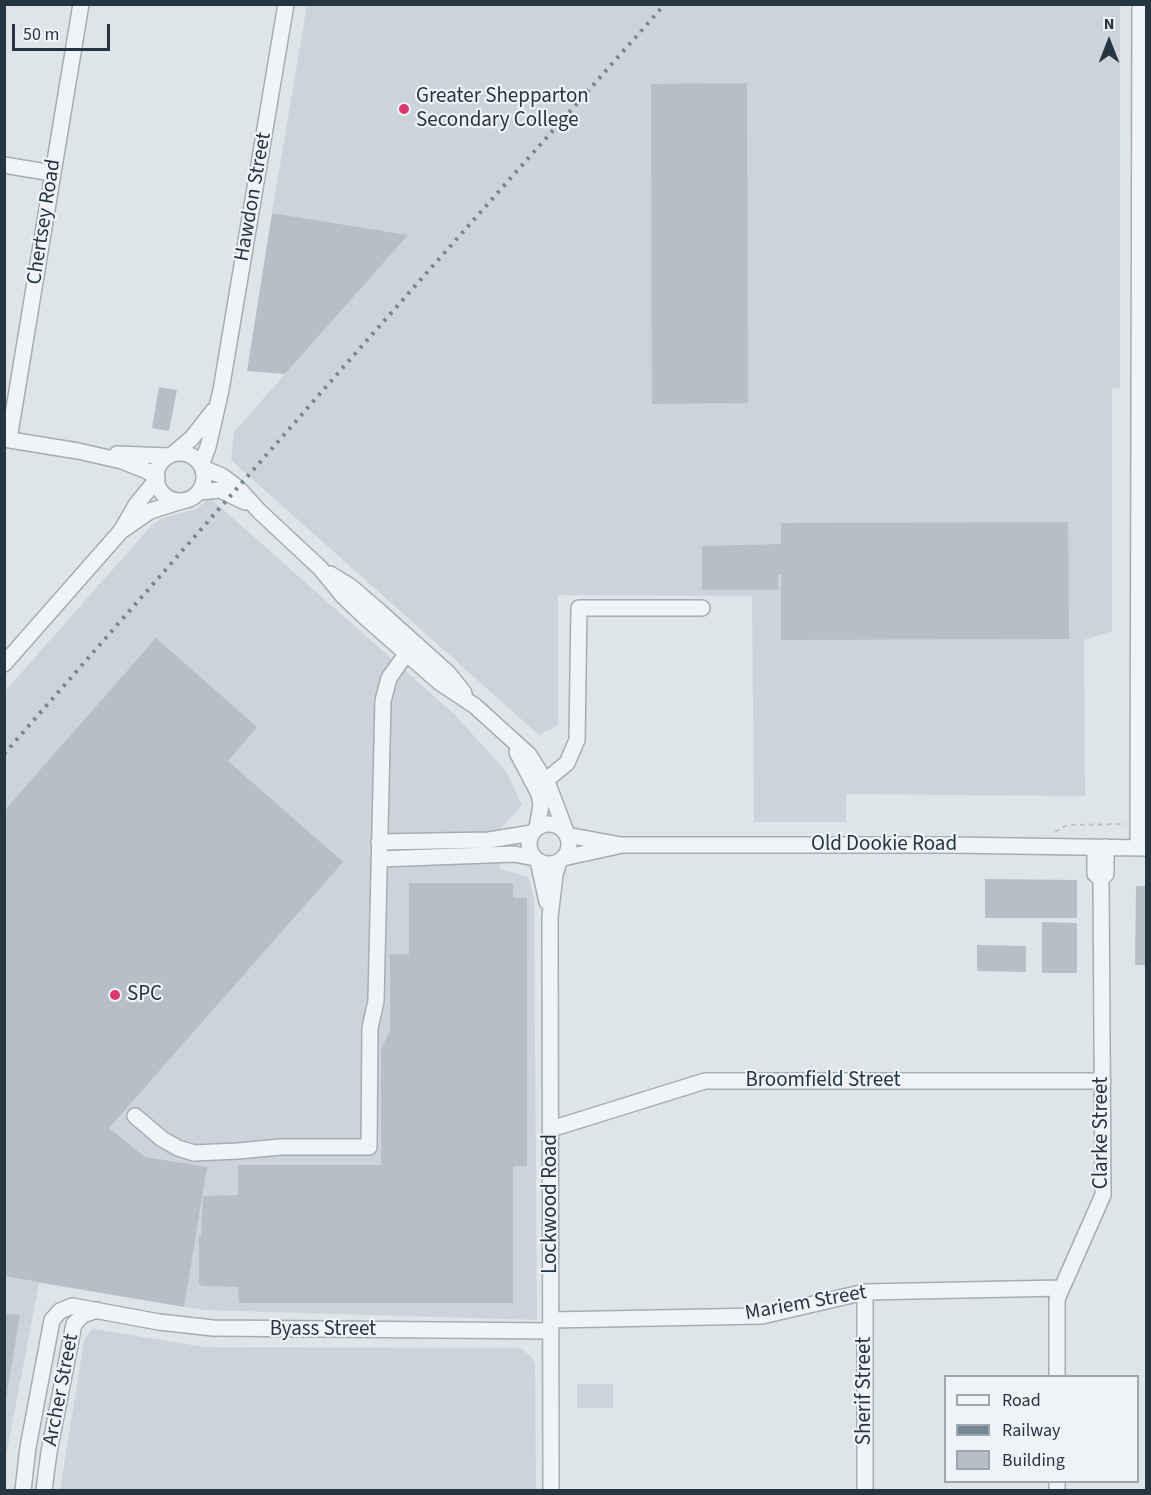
<!DOCTYPE html>
<html>
<head>
<meta charset="utf-8">
<style>
	body { margin:0 }
	#map { position:relative; width:1151px; height:1495px; overflow:hidden; background:#dee5e9; font-family:"Source Sans 3",sans-serif }
	canvas { display:block }
	.frame { position:absolute; inset:0; border:6px solid #263542; pointer-events:none }
	.legend { position:absolute; left:944px; top:1375px; width:195px; height:108px; box-sizing:border-box; background:#eef3f7; border:2px solid #9ea7af; margin:0; padding:8px 10px; list-style:none; font-size:18px; color:#263542 }
	.legend li { display:flex; align-items:center; gap:12px; height:30px }
	.legend b { width:30px; border:2px solid #9ea7af }
	.north { position:absolute; left:1079px; top:12px; width:60px; height:60px; -webkit-text-stroke:4px #eef3f7; paint-order:stroke; rotate:0deg; font-size:16px; font-weight:700; line-height:24px; text-align:center; color:#263542 }
	.north::after { content:''; display:block; margin:auto; width:21px; height:27px; background:#263542; clip-path:polygon(50% 0,100% 100%,50% 72%,0 100%) }
	.scale { position:absolute; left:12px; top:24px; width:98px; height:27px; box-sizing:border-box; border:3px solid #263542; border-top:0; padding-left:8px; font-size:18px; line-height:21px; white-space:nowrap; color:#263542; -webkit-text-stroke:4px #eef3f7; paint-order:stroke }
</style>
</head>
<body>
<div id="map">
<canvas width="1151" height="1495"></canvas>
<div class="frame"></div>
<ul class="legend">
<li><b style="height:8px;background:#f1f4f7"></b>Road</li>
<li><b style="height:8px;background:#768794"></b>Railway</li>
<li><b style="height:16px;background:#b5bfc7"></b>Building</li>
</ul>
<div class="north">N</div>
<div class="scale">50 m</div>
</div>
<script>
const g = document.querySelector('canvas').getContext('2d');
g.lineJoin = 'round';
function paint(path, color) {
  g.fillStyle = color;
  g.fill(path, 'evenodd');
}
function poly(rows) {
  const path = new Path2D();
  for (const r of rows) {
    if (r.length === 3) {
      path.moveTo(r[0] + r[2], r[1]);
      path.arc(r[0], r[1], r[2], 0, 2 * Math.PI);
      continue;
    }
    path.moveTo(r[0], r[1]);
    for (let i = 2; i < r.length; i += 2) path.lineTo(r[i], r[i + 1]);
  }
  return path;
}
function trace(path, color, width, dash) {
  g.strokeStyle = color;
  g.lineWidth = width;
  g.lineCap = dash ? 'butt' : 'round';
  g.setLineDash(dash || []);
  g.stroke(path);
}
function label(font, color, halo, rows, align = 'center') {
  g.font = font + ' "Source Sans 3",sans-serif';
  g.lineWidth = 4.5;
  g.setLineDash([]);
  g.textBaseline = 'middle';
  g.strokeStyle = halo;
  g.fillStyle = color;
  for (const [text, x, y, turn = 0] of rows) {
    g.save();
    g.translate(x, y);
    g.rotate((+turn || 0) * Math.PI / 180);
    g.textAlign = isNaN(turn) ? turn : align;
    if (halo) g.strokeText(text, 0, 0);
    g.fillText(text, 0, 0);
    g.restore();
  }
}
const built = poly([
	[307,5,1120,5,1120,388,1112,388,1112,631,1084,640,1085,796,846,794,846,822,754,822,752,596,558,595,558,725,539,735,231,460,234,432,407,235,272,213],
	[210,498,454,714,506,771,522,805,499,831,500,869,528,877,534,898,537,1320,203,1310,39,1283,5,1461,5,691,153,524,162,518,196,509],
	[95,1329,204,1347,520,1348,532,1357,535,1364,536,1490,60,1490,84,1341,90,1331],
	[577,1384,613,1384,613,1408,577,1408]
]);
const building = poly([
	[747,83,748,403,652,404,651,84],
	[272,213,408,235,285,374,247,371],
	[159,387,177,390,169,431,152,428],
	[1068,522,1069,639,781,640,781,575,778,575,778,590,702,590,702,546,781,544,781,523],
	[156,638,257,727,228,761,343,862,109,1128,145,1157,207,1167,184,1307,4,1276,4,811],
	[985,879,1077,880,1077,918,985,918],
	[409,883,513,883,513,898,527,898,527,1166,513,1166,513,1303,239,1303,238,1287,202,1286,199,1283,199,1236,201,1236,203,1196,238,1195,238,1165,381,1165,381,1049,390,1031,390,954,409,954],
	[1136,886,1146,886,1146,965,1135,965],
	[1042,922,1077,923,1077,973,1042,973],
	[977,945,1026,946,1026,972,977,971],
	[4,1313,20,1315,6,1399,4,1399]
]);
const path = poly([
	[1055,832,1067,825,1126,824]
]);
const minor = poly([
	[4,165,52,173],
	[4,439,78,451,122,461,147,471,157,477],
	[9,439,81,4],
	[180,477,24],
	[117,454,168,456],
	[173,454,192,438,213,411],
	[201,465,208,447,221,390,286,4],
	[203,468,222,476,238,488,260,512,320,568,343,596,365,617,439,682,475,706,529,755,549,787,566,832],
	[199,492,220,490,245,502],
	[124,529,150,511,182,501],
	[330,574,351,587,379,611,448,673,464,693],
	[4,664,121,531,136,505,157,479],
	[517,752,539,794,541,805,537,828],
	[544,778,550,777,567,763,577,740,579,608,702,608],
	[549,844,20],
	[567,835,621,845,951,845,1145,848],
	[379,842,489,840,532,833],
	[1095,847,1095,874,1101,879],
	[1138,848,1140,4],
	[563,858,618,846],
	[379,859,514,854,535,858],
	[538,861,547,902],
	[135,1116,162,1139,178,1148,194,1153,238,1151,280,1147,369,1147,370,1028,376,1001,383,701,389,678,414,643],
	[551,1129,705,1081,1103,1081],
	[865,1292,865,1490],
	[551,1320,762,1316,865,1292,1061,1288],
	[1057,1376,1057,1299,1103,1195,1101,879,1106,874,1106,847],
	[1057,1482,1057,1490],
	[23,1490,28,1447,52,1320,60,1311,72,1306,159,1322,213,1328,551,1331],
	[44,1490,49,1452,74,1324,83,1315,97,1310],
	[551,1490,550,917,555,875,559,861]
]);
const rail = poly([
	[4,754,361,347,665,4]
]);
const markers = [
	[404,109,6,"#db366e"],
	[115,995,6,"#db366e"]
];
const poiNames = [
	["Greater Shepparton",416,97],
	["Secondary College",416,121],
	["SPC",127,995]
];
const streetNames = [
	["Hawdon Street",254,197,-80],
	["Chertsey Road",45,222,-81],
	["Old Dookie Road",884,845],
	["Broomfield Street",823,1081],
	["Clarke Street",1102,1133,-90],
	["Lockwood Road",551,1204,-90],
	["Mariem Street",806,1304,-10],
	["Byass Street",323,1330],
	["Archer Street",62,1390,-79],
	["Sherif Street",865,1391,-90]
];
paint(built, '#ccd4db');
paint(building, '#b5bfc7');
trace(minor, '#a3adb4', 18);
trace(path, '#bcc2c8', 2, [4.5, 4.5]);
trace(minor, '#f1f4f7', 15);
trace(rail, '#768794', 4, [3, 6]);
for (const [x, y, r, color] of markers) {
  const dot = new Path2D();
  dot.arc(x, y, r, 0, 2 * Math.PI);
  g.fillStyle = color;
  g.fill(dot);
  trace(dot, '#eef3f7', 2);
}
label('21px', '#263542', '#eef3f7', poiNames, 'left');
label('21px', '#263542', '#eef3f7', streetNames);
</script>
</body>
</html>
